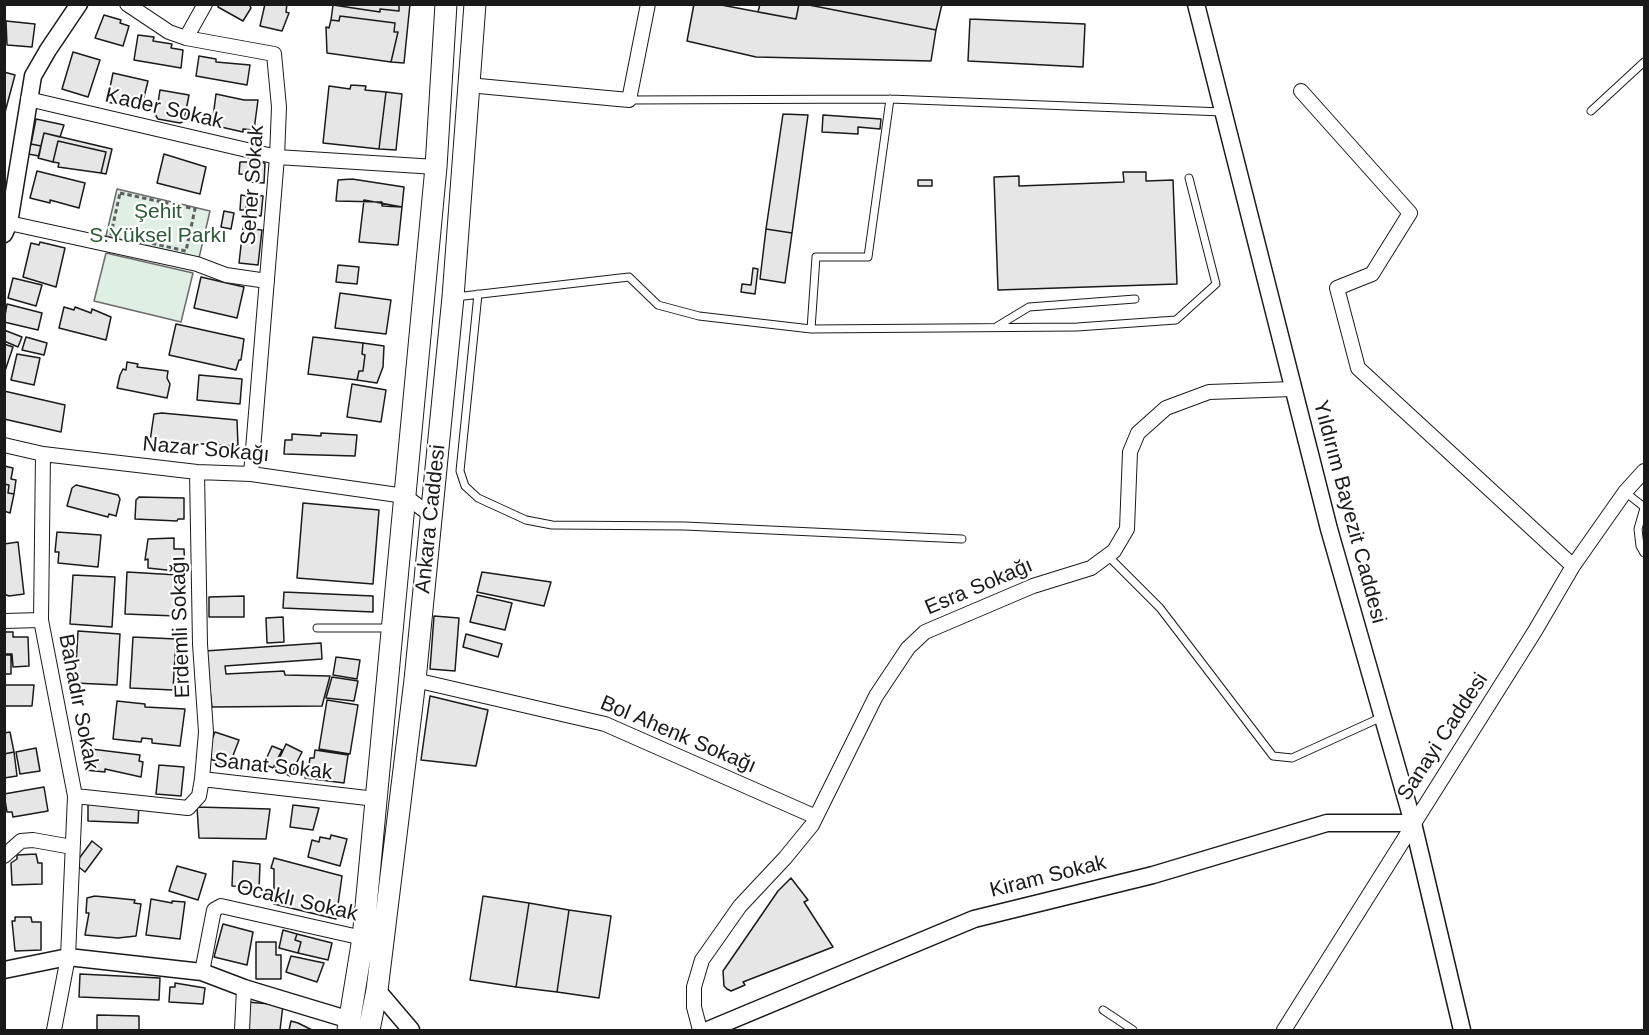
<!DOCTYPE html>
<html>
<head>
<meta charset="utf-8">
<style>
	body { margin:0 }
	#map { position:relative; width:1649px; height:1035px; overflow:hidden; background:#fff; font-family:Helvetica,sans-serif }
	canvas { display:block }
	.frame { position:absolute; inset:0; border:6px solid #1a1a1a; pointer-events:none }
</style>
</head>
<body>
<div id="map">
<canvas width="1649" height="1035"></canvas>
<div class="frame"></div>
</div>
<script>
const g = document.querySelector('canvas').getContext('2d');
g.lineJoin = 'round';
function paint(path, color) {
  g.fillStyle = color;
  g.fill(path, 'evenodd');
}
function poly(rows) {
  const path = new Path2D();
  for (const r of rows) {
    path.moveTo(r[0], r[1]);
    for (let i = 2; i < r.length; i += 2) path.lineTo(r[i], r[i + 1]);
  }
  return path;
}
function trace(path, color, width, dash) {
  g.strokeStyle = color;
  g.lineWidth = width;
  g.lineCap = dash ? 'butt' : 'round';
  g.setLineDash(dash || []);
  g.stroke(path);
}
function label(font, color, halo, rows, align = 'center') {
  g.font = font + ' Helvetica,sans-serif';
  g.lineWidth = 4.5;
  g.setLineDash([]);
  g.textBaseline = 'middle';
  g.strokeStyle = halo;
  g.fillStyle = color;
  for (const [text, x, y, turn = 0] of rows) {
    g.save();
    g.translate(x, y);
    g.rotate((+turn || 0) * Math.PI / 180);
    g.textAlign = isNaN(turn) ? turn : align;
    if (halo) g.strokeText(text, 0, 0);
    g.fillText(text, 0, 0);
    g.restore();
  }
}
const green = poly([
	[117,189,210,211,199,258,106,236,117,189],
	[106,253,193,273,181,322,94,301,106,253]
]);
const building = poly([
	[219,4,249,4,251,8,243,21,218,7,219,4],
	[265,4,287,4,286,12,289,13,282,31,260,26,265,4],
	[399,4,399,11,380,9,380,12,333,5,399,4],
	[399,4,410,4,404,63,391,62,398,32,394,32,395,23,340,16,339,21,331,20,333,5,380,12,380,9,399,11,399,4],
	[694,4,716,4,796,19,799,4,804,4,936,30,931,61,756,57,687,41,694,4],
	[760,4,799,4,796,19,758,12,760,4],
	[804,4,942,4,936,30,804,4],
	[104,15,121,20,120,23,129,26,123,46,95,38,104,15],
	[340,16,395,23,394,32,398,32,391,62,327,53,326,27,329,28,331,20,339,21,340,16],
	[970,19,1085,24,1083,67,968,61,970,19],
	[6,21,35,24,32,47,7,45,6,21],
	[138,35,154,37,153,41,172,44,171,48,183,50,181,68,134,60,138,35],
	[73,52,100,60,88,97,62,89,73,52],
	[199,56,216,59,216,62,250,65,247,85,196,76,199,56],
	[4,72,15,75,4,116,4,72],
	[113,73,148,81,141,109,107,102,113,73],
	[351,85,366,86,365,90,386,92,379,149,323,143,329,86,350,89,351,85],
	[160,90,189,95,184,121,180,123,158,119,156,116,160,90],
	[386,92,402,94,396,150,379,149,386,92],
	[216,94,244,100,258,100,254,130,243,129,243,132,212,125,216,94],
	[783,114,808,115,792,233,766,229,783,114],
	[823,115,881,119,880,129,858,127,858,134,822,132,823,115],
	[36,119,64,125,60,137,44,133,41,146,31,144,36,119],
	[44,133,112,149,106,174,101,173,106,152,58,141,53,162,38,158,44,133],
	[58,141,106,152,101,173,58,167,59,163,53,162,58,141],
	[31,144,41,146,39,156,28,154,31,144],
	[164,154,206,167,200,194,157,183,164,154],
	[240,162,251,162,250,175,239,174,240,162],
	[251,162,265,163,264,183,250,182,251,162],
	[37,171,85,183,79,208,50,200,50,203,30,198,37,171],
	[1123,172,1146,172,1146,181,1173,180,1177,284,998,290,994,177,1019,176,1019,186,1124,182,1123,172],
	[352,179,404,187,402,207,382,206,382,202,336,201,338,180,352,179],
	[918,180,932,180,932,186,918,186,918,180],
	[248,194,263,196,261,216,245,214,248,194],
	[241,195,247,196,246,210,240,210,241,195],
	[364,200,402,207,398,245,359,242,364,200],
	[224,211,234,213,231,229,221,227,224,211],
	[243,228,262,230,258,265,239,263,243,228],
	[766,229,792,233,785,283,760,279,766,229],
	[40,242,65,248,56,287,23,277,31,243,39,245,40,242],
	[338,265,359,267,357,284,336,282,338,265],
	[753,268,758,269,755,294,741,292,742,284,751,285,753,268],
	[201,277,244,287,237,318,194,308,201,277],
	[13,278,42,285,36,306,8,298,13,278],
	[340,293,391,300,386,334,335,328,340,293],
	[7,304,42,313,38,330,4,322,7,304],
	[64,307,74,310,75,307,91,313,92,309,111,317,106,340,59,328,64,307],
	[176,324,244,339,241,360,239,360,236,370,169,355,176,324],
	[4,330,22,337,18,347,4,341,4,330],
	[26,337,47,343,44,355,22,350,26,337],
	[313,337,363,343,362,354,365,355,363,371,359,371,357,380,308,374,313,337],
	[363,343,384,346,383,367,377,383,357,380,359,371,363,371,365,355,362,354,363,343],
	[4,344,13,347,4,374,4,344],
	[17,354,40,358,34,385,11,380,17,354],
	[127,362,138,364,137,367,168,371,167,378,170,384,167,398,117,388,120,375,123,369,126,370,127,362],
	[199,375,242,379,240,404,197,400,199,375],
	[352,384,386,390,381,422,347,417,352,384],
	[4,391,65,405,61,432,4,419,4,391],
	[162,413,237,420,238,446,150,441,154,414,162,413],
	[321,433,357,435,355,456,284,454,285,440,292,440,292,434,321,436,321,433],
	[4,466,13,468,11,479,16,480,14,494,8,493,9,485,4,484,4,466],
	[4,484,9,485,8,493,14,494,10,513,4,511,4,484],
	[76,485,118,495,120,499,116,516,109,514,108,517,67,506,72,488,76,485],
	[139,497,184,498,184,519,178,519,177,521,135,519,136,500,139,497],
	[303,503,379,510,373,584,297,578,303,503],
	[57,532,101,535,98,567,58,563,59,552,55,552,57,532],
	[174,538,174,549,184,549,185,572,148,568,148,559,145,560,148,539,174,538],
	[18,542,24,594,9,596,4,594,4,544,18,542],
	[127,572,178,575,176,616,125,614,127,572],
	[482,572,551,582,544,606,477,592,482,572],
	[73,575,115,577,112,627,70,624,73,575],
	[284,592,373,596,373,612,283,608,284,592],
	[477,595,512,603,505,630,470,622,477,595],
	[244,596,244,617,209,617,209,597,244,596],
	[434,616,459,618,455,671,430,669,434,616],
	[283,617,284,642,267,643,266,618,283,617],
	[78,631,120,634,117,685,75,683,78,631],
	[4,632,13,632,13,637,28,637,29,666,13,667,12,654,4,654,4,632],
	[466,634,502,644,498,657,463,647,466,634],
	[133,637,176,639,173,690,130,688,133,637],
	[321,643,322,659,225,666,226,674,284,671,285,675,330,676,322,706,212,707,205,651,321,643],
	[4,655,11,655,11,674,4,674,4,655],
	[336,657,360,660,357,679,333,675,336,657],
	[332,677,358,681,354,701,326,698,332,677],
	[4,685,34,685,32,706,4,706,4,685],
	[430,696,488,710,476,766,421,760,430,696],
	[327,700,358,705,350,754,319,749,327,700],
	[117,701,145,704,145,707,185,709,180,746,152,743,152,739,142,738,141,742,113,739,117,701],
	[10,732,14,752,4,754,4,733,10,732],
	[215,732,239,740,229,766,205,757,215,732],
	[286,744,302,752,290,776,275,768,286,744],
	[272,746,282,750,273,768,264,764,272,746],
	[36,748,40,771,20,774,16,752,36,748],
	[91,749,140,755,139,761,143,762,141,777,105,769,105,772,85,770,91,749],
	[315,750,348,755,344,783,305,778,307,765,309,765,310,758,314,758,315,750],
	[14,752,17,776,4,778,4,754,14,752],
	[159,765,184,767,181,796,156,794,159,765],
	[44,787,48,811,13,817,12,812,7,812,4,794,44,787],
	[88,802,139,805,138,823,88,821,88,802],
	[293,805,319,808,313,830,290,827,293,805],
	[197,807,270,809,266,839,199,838,197,807],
	[331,835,347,839,340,866,308,857,312,840,319,842,320,837,330,839,331,835],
	[92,841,102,849,85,872,75,864,92,841],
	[36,854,38,863,42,863,42,884,12,885,11,863,17,859,17,855,36,854],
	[274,858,342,876,336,919,274,904,274,869,271,868,274,858],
	[233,861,260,864,259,889,232,886,233,861],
	[177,866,206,874,198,900,169,891,177,866],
	[791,878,808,900,804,902,833,947,743,982,745,985,731,991,727,989,724,986,723,971,778,891,791,878],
	[95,896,135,900,134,903,141,904,136,936,118,938,85,935,89,913,86,913,87,898,95,896],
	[483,896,529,903,516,987,470,980,483,896],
	[151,899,172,903,172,901,185,902,180,939,146,935,151,899],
	[529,903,569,910,557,992,516,987,529,903],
	[569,910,611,916,599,998,557,992,569,910],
	[15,917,31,917,32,922,41,922,41,950,15,951,12,921,15,921,15,917],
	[223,924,253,932,247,965,214,957,223,924],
	[283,930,297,934,295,940,301,942,298,953,279,948,283,930],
	[297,934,332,943,328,960,298,953,301,942,295,940,297,934],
	[256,942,276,942,276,955,281,955,281,979,256,979,256,942],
	[291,956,324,963,317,982,286,972,291,956],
	[80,974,160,978,159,1000,79,997,80,974],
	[175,983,205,988,203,1004,169,1002,170,987,175,987,175,983],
	[247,1002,283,1005,280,1030,244,1030,247,1002],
	[97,1015,139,1016,139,1030,97,1030,97,1015],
	[291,1021,298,1023,312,1030,289,1030,291,1021]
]);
const path = poly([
	[120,193,195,209,186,251,111,234,120,193]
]);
const service = poly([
	[629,100,890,99,1223,112],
	[1591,111,1644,62],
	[478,294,460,471,465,486,478,498,526,520,552,525,685,526,962,539],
	[455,297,629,277,658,305,699,316,811,329,1077,327,1176,320,1216,284,1189,178],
	[996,327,1029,307,1135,299],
	[811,329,816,257,868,257,890,99],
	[1625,492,1644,507],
	[1644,508,1638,529,1640,546,1644,553],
	[1108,556,1160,608,1273,756,1292,758,1382,717],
	[317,628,390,628],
	[1103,1010,1133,1030]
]);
const minor = poly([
	[127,4,169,32,186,38,274,54,279,107,277,157,251,474],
	[186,38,205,4],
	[468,85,629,100,648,4],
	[1301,91,1410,213,1372,274,1337,288,1358,368,1573,566],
	[28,99,277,157,436,167],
	[9,223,197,264,226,275,267,281],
	[4,445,43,454,197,472,251,474,405,496,432,516],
	[43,454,41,620,75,796,68,957,54,1030],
	[197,472,200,644,206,732,202,779],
	[4,621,41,620],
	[415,680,605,724,816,817],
	[75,796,188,808,199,796,202,779,376,799],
	[4,856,21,841,33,840,72,847],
	[202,972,214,910,221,906,363,938],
	[242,1030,244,988],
	[700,1030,694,1007,694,987,702,960,740,906,785,858,812,825,876,696,908,648,925,632,1033,586,1091,568,1114,551,1127,529,1130,452,1138,433,1166,408,1209,392,1293,389],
	[1284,1030,1535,631,1573,566,1625,492,1644,471]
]);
const tertiary = poly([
	[1196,4,1329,529,1413,823,1462,1030],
	[4,234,9,223,33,76,48,50,79,4],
	[4,970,68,957,202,972,244,988,350,1020],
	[377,990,411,1030],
	[708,1030,974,919,1153,875,1327,823,1413,823]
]);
const primary = poly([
	[348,1030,363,938,436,167,446,4],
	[369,1030,377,990,415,680,453,297,475,4]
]);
const streetNames = [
	["Kader Sokak",164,109,13],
	["Seher Sokak",253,185,-86],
	["Nazar Sokağı",206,450,5],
	["Yıldırım Bayezit Caddesi",1349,512,75],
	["Ankara Caddesi",431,519,-84],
	["Esra Sokağı",979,587,-23],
	["Erdemli Sokağı",181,627,-92],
	["Bahadır Sokak",78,702,79],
	["Bol Ahenk Sokağı",678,735,23],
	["Sanayi Caddesi",1443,737,-57],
	["Sanat Sokak",273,767,6],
	["Kiram Sokak",1048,877,-14],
	["Ocaklı Sokak",297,901,13]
];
const parkNames = [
	["Şehit",158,212],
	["S.Yüksel Parkı",158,236]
];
paint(green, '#e0efe3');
trace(green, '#6a6a6a', 1.5);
paint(building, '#e6e6e6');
trace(building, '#1a1a1a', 1.5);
trace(service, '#1a1a1a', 9);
trace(minor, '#1a1a1a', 16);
trace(tertiary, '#1a1a1a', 19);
trace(primary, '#1a1a1a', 23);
trace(path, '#5f5f5f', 3, [4.5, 3]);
trace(service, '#fff', 7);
trace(minor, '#fff', 14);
trace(tertiary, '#fff', 16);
trace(primary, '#fff', 21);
label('21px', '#1a1a1a', '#fff', streetNames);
label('21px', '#2b5a34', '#fff', parkNames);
</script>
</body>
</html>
